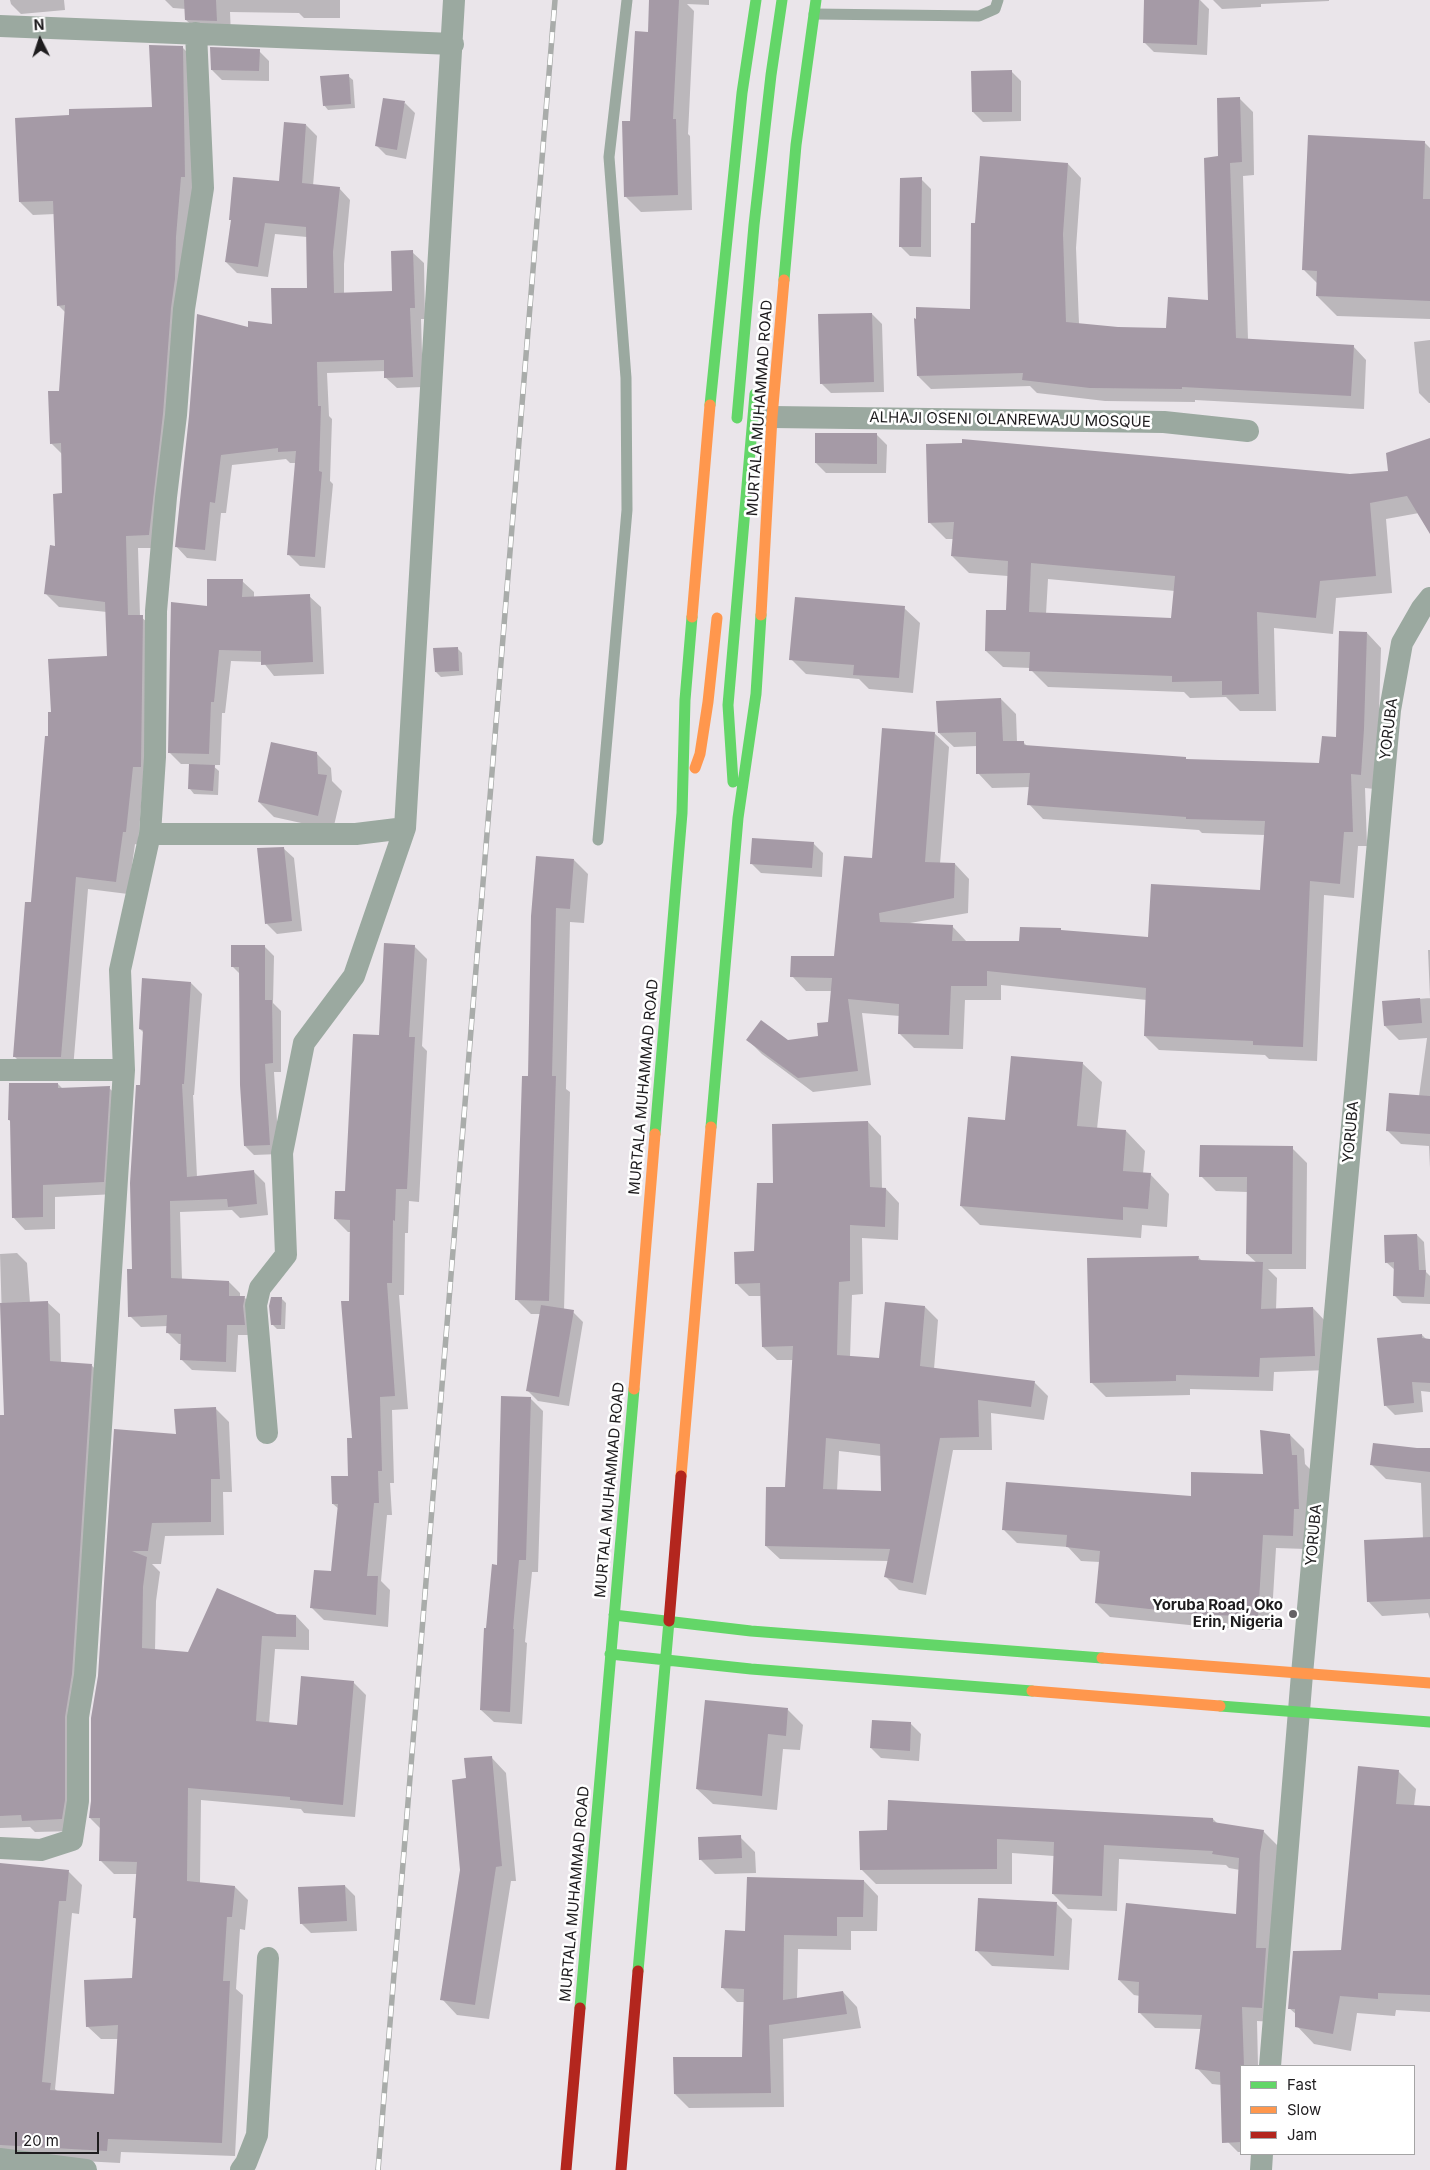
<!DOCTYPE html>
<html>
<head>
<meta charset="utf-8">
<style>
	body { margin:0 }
	#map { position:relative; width:1430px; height:2170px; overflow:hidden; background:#eae5ea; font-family:Inter,sans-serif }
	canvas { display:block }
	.legend { position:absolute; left:1240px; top:2065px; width:175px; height:90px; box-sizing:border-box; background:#fff; border:1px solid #a5a4a5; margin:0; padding:6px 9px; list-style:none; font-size:15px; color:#1e1c1e }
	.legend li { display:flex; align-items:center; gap:10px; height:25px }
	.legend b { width:25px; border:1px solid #a5a4a5 }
	.north { position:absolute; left:15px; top:15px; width:50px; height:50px; -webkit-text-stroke:4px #fff; paint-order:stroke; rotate:356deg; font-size:14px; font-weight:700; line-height:20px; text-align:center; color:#1e1c1e }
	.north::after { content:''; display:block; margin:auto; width:18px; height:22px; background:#1e1c1e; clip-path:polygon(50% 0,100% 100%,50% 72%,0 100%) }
	.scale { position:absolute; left:15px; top:2132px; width:84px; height:22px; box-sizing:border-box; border:2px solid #1e1c1e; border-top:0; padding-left:6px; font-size:15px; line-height:18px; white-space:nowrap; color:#1e1c1e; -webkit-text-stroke:4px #fff; paint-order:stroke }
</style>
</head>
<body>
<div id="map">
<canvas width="1430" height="2170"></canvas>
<ul class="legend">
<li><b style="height:6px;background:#63d668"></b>Fast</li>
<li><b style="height:6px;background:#ff974d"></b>Slow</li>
<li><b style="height:6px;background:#b3261e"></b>Jam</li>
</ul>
<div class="north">N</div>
<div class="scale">20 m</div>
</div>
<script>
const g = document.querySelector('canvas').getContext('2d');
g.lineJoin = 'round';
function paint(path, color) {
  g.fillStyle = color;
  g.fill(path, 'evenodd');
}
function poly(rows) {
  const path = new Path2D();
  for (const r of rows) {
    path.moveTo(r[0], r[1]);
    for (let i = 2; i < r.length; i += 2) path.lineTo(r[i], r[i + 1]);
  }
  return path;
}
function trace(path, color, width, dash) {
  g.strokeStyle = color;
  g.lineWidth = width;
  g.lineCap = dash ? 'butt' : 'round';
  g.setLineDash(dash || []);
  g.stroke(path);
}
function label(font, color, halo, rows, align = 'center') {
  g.font = font + ' Inter,sans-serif';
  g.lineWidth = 5;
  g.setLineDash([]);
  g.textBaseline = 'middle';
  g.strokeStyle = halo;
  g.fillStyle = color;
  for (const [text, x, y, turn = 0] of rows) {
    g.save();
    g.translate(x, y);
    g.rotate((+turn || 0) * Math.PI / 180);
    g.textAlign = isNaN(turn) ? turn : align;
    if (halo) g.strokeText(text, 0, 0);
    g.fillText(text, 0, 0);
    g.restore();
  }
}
const shadow = poly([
	[10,0,64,0,65,10,21,14,11,4],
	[165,0,340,0,340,18,304,18,299,13,230,12,231,36,201,34,186,20,186,9,173,8],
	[650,0,709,0,709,5,687,4,694,11,688,134,690,136,692,210,641,212,626,197,631,122,649,33],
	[1145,0,1200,0,1209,9,1207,55,1154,52,1144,42],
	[1213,0,1329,0,1329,1,1261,4,1261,7,1222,9],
	[183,48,196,61,197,190,162,548,138,548,140,616,155,629,138,845,135,844,128,894,88,889,73,1069,27,1069,14,1056,50,737,108,657,107,612,59,607,46,594,57,547,63,495,62,454,51,443,60,392,66,313,58,305,55,214,33,215,20,202,71,116,153,109],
	[259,51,269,61,269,81,222,80,212,70],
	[1011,71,1021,81,1021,121,983,122,973,112],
	[348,76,353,80,355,108,328,110,324,105],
	[1240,99,1253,112,1254,175,1243,176,1248,340,1353,346,1366,360,1364,409,1195,400,1195,402,1105,401,1037,393,1030,386,931,389,918,376,971,310,976,224,1068,164,1081,178,1076,248,1079,324,1117,328,1167,329,1210,301,1220,157],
	[405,103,415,113,406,159,386,155,376,145],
	[306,125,317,136,313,186,339,188,350,200,344,264,344,294,393,292,412,252,424,263,425,319,421,319,423,387,397,388,385,377,385,371,327,373,329,416,332,419,330,481,333,484,325,568,300,566,289,555,296,463,290,463,286,459,232,465,226,513,221,513,216,561,187,558,176,546,249,328,273,325,308,289,307,237,275,234,268,277,237,273,226,262,232,221,230,219,281,183],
	[1425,143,1430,148,1430,319,1337,316,1317,296,1318,284,1304,270],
	[921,179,931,189,931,257,910,256,900,246],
	[872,314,882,324,884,392,831,393,821,383],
	[1430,340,1430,403,1429,403,1419,393,1414,342],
	[877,435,887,445,886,473,826,473,816,463],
	[1430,439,1430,531,1419,513,1386,519,1392,593,1336,598,1333,634,1274,628,1276,711,1240,711,1226,697,1190,698,1184,692,1048,687,1031,670,1031,668,1003,667,986,651,1007,611,1008,576,969,573,952,556,954,539,946,539,929,522,1350,475,1389,472],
	[1048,579,1175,591,1172,619,1046,614],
	[242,581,254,592,254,598,309,596,321,607,324,674,274,676,263,662,231,661,225,713,222,713,220,765,212,765,219,771,218,795,194,794,190,789,191,764,181,764,169,752,208,607],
	[904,608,920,623,913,693,869,689,859,679,806,674,791,659],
	[1367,633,1381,648,1378,744,1375,789,1365,788,1367,846,1358,846,1354,898,1324,895,1317,1061,1269,1059,1265,1055,1159,1050,1145,1036,1147,1000,1001,985,1001,1000,965,1000,963,1049,914,1048,899,1033,900,1016,862,1013,871,1085,813,1092,762,1054,748,1040,787,1041,820,1037,829,1023,832,991,806,991,792,976,835,958,873,860,934,733,949,747,940,864,955,864,969,879,968,913,910,923,952,926,967,942,1021,942,1062,932,1150,938,1261,891,1265,835,1202,833,1199,830,1043,819,1029,804,1030,787,992,788,978,773,977,746,954,747,939,733,1001,699,1016,714,1017,742,1023,742,1028,747,1187,761,1320,764,1337,738],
	[457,648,462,653,463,675,441,677,436,672],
	[316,753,331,768,332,781,342,791,333,830,274,817,259,802],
	[813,843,823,853,822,877,761,873,751,863],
	[283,848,294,858,302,931,277,934,267,924],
	[574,860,588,874,584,923,570,922,566,1089,570,1092,564,1310,573,1312,583,1322,569,1406,538,1401,528,1391,541,1314,531,1314,517,1300,529,1077,532,916],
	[414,946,427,959,422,1046,427,1051,419,1202,409,1201,408,1233,405,1233,404,1295,399,1295,408,1409,392,1410,394,1483,390,1483,392,1515,387,1515,381,1581,390,1590,388,1627,324,1620,311,1607,333,1573,339,1509,333,1504,349,1477,353,1440,350,1302,351,1232,348,1232,335,1219,346,1192,380,1036],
	[265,947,274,956,273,1003,281,1011,281,1072,274,1072,279,1154,254,1155,245,1146,240,974,232,966],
	[1428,950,1430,950,1430,1168,1429,1146,1401,1144,1387,1130,1419,1096,1427,1038,1399,1040,1385,1026,1384,1002,1430,998],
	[191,983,202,994,194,1095,193,1095,197,1177,254,1172,265,1183,268,1215,240,1218,232,1210,180,1212,182,1280,229,1282,240,1293,240,1297,244,1297,255,1308,255,1335,238,1335,236,1372,192,1370,181,1359,182,1344,179,1344,168,1333,168,1326,141,1327,130,1316,144,1033,140,1029],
	[1082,1063,1102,1082,1097,1129,1126,1131,1145,1151,1143,1174,1150,1174,1169,1194,1167,1227,1142,1225,1141,1238,980,1225,961,1206,1006,1121],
	[58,1084,63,1089,109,1088,122,1100,116,1194,55,1197,55,1229,25,1230,13,1217,11,1122,9,1120],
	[868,1122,881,1136,882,1189,886,1189,899,1203,898,1240,862,1238,863,1294,852,1295,850,1357,880,1359,886,1303,925,1307,938,1320,934,1369,1034,1382,1048,1396,1044,1420,991,1413,992,1450,953,1450,926,1595,899,1590,886,1577,889,1561,780,1559,766,1546,786,1489,793,1360,777,1360,763,1347,762,1296,749,1296,736,1283,755,1253,775,1185],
	[839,1451,881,1456,883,1492,837,1491],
	[1292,1148,1307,1163,1306,1269,1268,1269,1277,1278,1276,1310,1313,1308,1327,1323,1329,1370,1274,1372,1273,1391,1190,1389,1190,1395,1106,1397,1092,1383,1198,1257,1203,1262,1257,1263,1247,1254,1248,1192,1216,1191,1201,1176],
	[1417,1235,1424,1242,1426,1272,1430,1276,1430,1304,1402,1303,1394,1295,1395,1270,1386,1262],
	[17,1253,27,1263,30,1303,47,1302,60,1314,61,1363,91,1365,104,1377,74,1831,35,1832,30,1827,0,1828,0,1416,5,1416,0,1254],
	[281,1298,286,1303,285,1329,277,1329,272,1324],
	[1422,1335,1430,1343,1430,1392,1421,1391,1423,1412,1395,1415,1385,1405],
	[530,1398,543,1411,538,1572,532,1572,525,1642,527,1643,522,1724,494,1722,481,1710,487,1629],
	[215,1408,229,1422,232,1492,223,1492,224,1535,165,1536,161,1564,152,1564,160,1572,156,1601,155,1651,189,1653,276,1616,296,1616,309,1630,309,1650,275,1649,269,1724,298,1726,353,1682,366,1695,355,1817,304,1813,301,1809,201,1800,200,1883,235,1887,248,1900,245,1930,240,1929,236,1989,243,1995,235,2156,121,2152,120,2163,5,2157,0,2170,0,1865,69,1872,82,1885,79,1914,72,1913,55,2089,58,2092,115,2096,119,2039,101,2039,87,2026,133,1980,137,1920,134,1917,137,1874,114,1874,101,1861,101,1829,90,1818,115,1431,177,1436],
	[1290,1435,1304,1449,1305,1464,1311,1470,1306,1549,1276,1548,1271,1630,1209,1627,1110,1617,1096,1603,1100,1562,1081,1561,1068,1547,1017,1543,1004,1530,1192,1498,1265,1475],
	[1430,1449,1430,1619,1428,1613,1382,1616,1368,1601,1423,1539,1421,1483,1386,1479,1372,1465],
	[788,1710,803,1725,800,1750,783,1749,777,1810,713,1804,697,1789],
	[911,1724,921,1734,919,1761,881,1758,871,1748],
	[491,1757,506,1773,516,1881,511,1881,489,2019,457,2015,442,1999,461,1870,467,1780],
	[1398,1771,1416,1789,1414,1806,1430,1807,1430,2012,1396,2010,1395,2016,1357,2013,1351,2051,1314,2044,1297,2026,1297,2015,1289,2008,1342,1952],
	[1213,1819,1218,1824,1263,1831,1279,1847,1276,2022,1257,2021,1258,2066,1241,2066,1241,2152,1238,2152,1223,2137,1222,2085,1212,2084,1197,2068,1202,2029,1155,2028,1140,2013,1140,1996,1134,1995,1119,1980,1237,1916,1240,1870,1229,1868,1226,1865,1119,1859,1117,1911,1068,1909,1053,1894,1054,1856,1012,1853,1012,1884,876,1884,861,1869,860,1832],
	[740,1837,755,1852,756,1873,715,1874,700,1859],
	[864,1881,878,1896,877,1931,851,1931,851,1950,798,1949,797,1999,843,1992,857,2007,861,2028,783,2039,784,2107,689,2108,675,2094,744,2058,745,2002,737,2002,723,1988,747,1932],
	[345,1886,355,1896,357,1931,311,1933,301,1923],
	[1057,1904,1072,1919,1069,1970,992,1966,976,1950]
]);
const building = poly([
	[184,0,216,0,217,21,185,20],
	[649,0,679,0,673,119,676,119,678,195,624,197,622,121,630,121,635,31,648,32],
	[1144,0,1199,0,1197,45,1143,43],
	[149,45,183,46,185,177,181,177,176,237,175,279,171,308,163,414,149,535,126,536,128,615,143,615,141,767,133,767,126,832,123,832,116,882,76,877,61,1057,13,1057,25,902,31,902,45,736,48,736,48,712,51,712,48,659,107,656,105,602,44,594,50,545,55,546,53,494,62,493,61,443,50,444,48,391,59,391,65,305,57,306,53,201,19,202,15,118,69,115,69,109,152,107],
	[210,47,260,49,259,71,211,70],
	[1012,70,1012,112,972,112,971,71],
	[349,74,351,104,323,106,320,76],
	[1240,97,1242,162,1230,163,1236,338,1354,345,1351,396,1182,387,1182,389,1090,388,1022,380,1023,373,917,376,914,318,916,319,916,307,970,309,971,223,975,223,980,156,1068,163,1063,234,1066,322,1118,327,1166,328,1168,297,1208,300,1204,158,1218,156,1217,98],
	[383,98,405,101,397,150,375,146],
	[284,122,306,124,302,183,340,187,333,252,334,293,392,291,391,251,413,250,415,308,410,308,413,377,384,378,384,360,317,362,318,406,321,406,319,471,322,472,315,557,287,555,296,451,278,452,278,448,221,455,215,503,210,502,205,550,175,547,189,416,197,314,248,327,248,321,272,324,271,288,307,288,306,227,265,223,258,267,225,262,231,220,229,220,233,177,279,181],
	[1308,135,1425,141,1423,199,1430,199,1430,301,1316,296,1317,271,1302,270],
	[922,177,921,247,899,247,900,178],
	[872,313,874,382,820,384,818,314],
	[815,433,877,433,877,464,815,463],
	[1430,438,1430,534,1407,496,1370,503,1376,576,1320,581,1316,618,1257,612,1259,694,1222,695,1222,681,1172,682,1172,676,1029,671,1030,652,985,651,986,610,1006,610,1008,561,951,556,954,522,928,523,926,444,962,443,962,439,1350,474,1388,471,1386,453],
	[1031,563,1175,576,1171,618,1029,612],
	[207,579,243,579,242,597,310,594,313,662,261,665,261,651,219,650,214,702,211,702,209,754,168,753,171,602,207,606],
	[795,597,905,606,899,678,853,675,854,665,789,660],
	[1339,631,1367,632,1364,729,1361,775,1351,774,1353,832,1344,832,1340,884,1310,881,1303,1047,1253,1045,1253,1041,1144,1036,1146,988,987,971,987,986,951,986,949,1035,898,1034,899,1004,848,999,858,1071,798,1078,746,1040,761,1020,788,1040,818,1036,817,1023,828,1022,832,978,790,977,791,956,834,956,844,856,872,858,882,728,935,732,925,862,955,863,954,898,879,913,880,922,953,925,952,941,1019,941,1020,927,1061,928,1061,930,1148,937,1151,884,1260,890,1265,821,1186,819,1186,817,1027,805,1030,773,976,774,976,732,938,733,936,701,1001,698,1003,741,1024,741,1024,745,1186,757,1186,759,1319,763,1322,736,1336,737],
	[458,647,459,671,435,672,433,648],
	[271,742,317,752,318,774,327,775,318,816,258,802],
	[189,764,215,765,213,791,188,789],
	[752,838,814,842,812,868,750,864],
	[284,847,292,921,265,924,257,848],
	[536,856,574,859,570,909,556,908,552,1076,556,1076,549,1301,515,1300,522,1076,528,1076,531,916],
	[384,943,415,945,409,1037,415,1037,407,1189,396,1189,395,1221,393,1220,392,1283,387,1283,395,1396,380,1397,382,1471,378,1471,379,1503,374,1503,367,1576,378,1576,376,1615,310,1608,314,1570,331,1571,338,1504,332,1504,331,1476,348,1476,347,1438,352,1438,341,1301,349,1301,350,1220,334,1219,335,1191,345,1191,353,1034,379,1035],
	[231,945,265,945,265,1000,272,1000,273,1063,265,1064,270,1145,244,1146,240,1085,239,967,231,967],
	[142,978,191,982,184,1084,182,1084,187,1177,254,1170,257,1204,228,1207,227,1199,170,1201,171,1278,229,1281,229,1296,245,1296,243,1306,245,1325,227,1325,226,1362,180,1360,181,1334,166,1333,167,1315,128,1317,127,1269,132,1269,130,1183,136,1085,140,1085,143,1030,139,1029],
	[1420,998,1422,1023,1384,1026,1382,1001],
	[1011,1056,1083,1062,1077,1126,1126,1130,1123,1171,1151,1173,1148,1209,1123,1207,1123,1220,960,1206,968,1117,1005,1120],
	[9,1083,58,1083,58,1088,110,1086,104,1182,43,1185,43,1217,12,1218,10,1120,8,1120],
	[1389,1093,1430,1096,1430,1134,1386,1131],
	[868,1121,870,1187,886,1188,885,1227,850,1225,850,1281,839,1282,837,1355,879,1358,885,1302,925,1306,920,1366,1035,1381,1031,1407,978,1400,979,1437,940,1438,913,1583,884,1577,890,1549,765,1546,766,1487,785,1487,793,1346,762,1347,760,1283,735,1284,734,1252,754,1251,757,1183,773,1183,772,1124],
	[826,1438,880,1444,881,1491,823,1489],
	[1200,1145,1293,1146,1292,1254,1246,1254,1247,1177,1199,1177],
	[1417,1234,1419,1270,1426,1270,1424,1297,1393,1296,1394,1262,1385,1263,1384,1235],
	[1199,1256,1198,1260,1263,1262,1261,1309,1313,1307,1315,1356,1260,1358,1259,1377,1176,1375,1176,1381,1090,1383,1087,1258],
	[271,1297,282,1297,281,1325,271,1325,269,1306],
	[48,1301,50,1361,92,1364,72,1674,65,1717,65,1800,62,1819,22,1821,21,1815,0,1816,0,1415,4,1415,0,1303],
	[541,1305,574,1310,559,1397,526,1391],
	[1422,1334,1422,1338,1430,1339,1430,1383,1412,1382,1414,1403,1384,1406,1377,1338],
	[501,1396,531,1397,526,1560,519,1560,513,1629,514,1629,510,1712,480,1710,484,1628,486,1628,492,1564,497,1565],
	[216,1407,220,1479,211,1479,211,1522,152,1523,148,1551,132,1551,147,1557,143,1587,142,1648,188,1652,217,1588,277,1614,296,1615,296,1637,262,1636,256,1721,297,1725,301,1676,354,1681,343,1805,290,1800,290,1797,188,1788,187,1881,235,1886,232,1917,227,1917,223,1981,230,1981,222,2143,108,2139,107,2151,0,2145,0,1863,69,1870,66,1901,59,1901,42,2082,51,2083,50,2090,114,2094,118,2025,86,2027,84,1980,132,1978,136,1918,133,1918,137,1862,99,1861,100,1818,89,1818,91,1801,91,1718,98,1676,114,1429,176,1434,174,1409],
	[1260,1430,1290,1434,1292,1455,1297,1455,1299,1509,1294,1509,1293,1536,1263,1535,1258,1617,1194,1614,1095,1603,1100,1551,1066,1547,1067,1535,1002,1530,1006,1482,1191,1496,1191,1472,1263,1474],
	[1373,1443,1417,1448,1430,1448,1430,1472,1370,1465],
	[1430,1537,1430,1599,1367,1602,1364,1540],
	[705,1700,788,1708,786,1736,768,1734,762,1796,696,1789],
	[872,1720,911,1722,910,1751,870,1748],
	[492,1756,502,1866,496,1867,475,2005,440,2000,460,1870,452,1780,466,1778,464,1758],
	[1358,1766,1399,1770,1396,1804,1430,1806,1430,1995,1378,1993,1378,1999,1340,1996,1333,2034,1295,2027,1295,2009,1288,2009,1293,1951,1341,1950],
	[888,1800,1213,1818,1213,1822,1264,1830,1260,1853,1256,1948,1266,1948,1262,2008,1242,2007,1244,2066,1241,2066,1241,2142,1222,2143,1220,2072,1195,2069,1202,2015,1138,2013,1139,1982,1118,1980,1126,1903,1236,1914,1239,1858,1212,1854,1213,1851,1104,1845,1102,1896,1052,1894,1054,1842,997,1839,997,1869,860,1870,859,1831,887,1830],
	[741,1835,742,1858,699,1860,698,1837],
	[747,1877,864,1880,863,1917,837,1917,837,1936,784,1935,783,2000,843,1991,847,2014,769,2025,771,2093,674,2094,673,2057,742,2057,744,1989,721,1988,725,1930,745,1931],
	[345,1885,347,1921,300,1924,298,1887],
	[978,1898,1057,1902,1054,1956,975,1951]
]);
const lane = poly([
	[814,14,979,16,995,9,998,0],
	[598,840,627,510,626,378,609,157,627,0]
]);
const street = poly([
	[0,26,453,44],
	[772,417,1164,422,1248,431],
	[150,834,356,834,405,828,454,0],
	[0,1070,124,1070],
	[267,1433,256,1305,260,1288,286,1255,282,1153,304,1043,354,976,405,828],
	[0,1848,41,1850,72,1840,78,1801,78,1717,85,1675,124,1070,120,970,150,834,155,757,156,611,166,497,176,415,184,309,203,188,196,33],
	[1270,2066,1302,1674,1390,710,1402,643,1422,608,1430,598],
	[0,2159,86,2170],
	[241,2170,246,2163,257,2135,268,1958],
	[1261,2170,1262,2154]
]);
const fast = poly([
	[784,280,796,145,816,0],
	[710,405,742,93,756,0],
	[737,418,754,225,771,75,782,0],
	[733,782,728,705,755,394],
	[711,1127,738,818,756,694,761,615],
	[655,1134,682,813,685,700,692,617],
	[614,1615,751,1631,1102,1658],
	[610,1654,751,1669,1032,1691],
	[1220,1706,1430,1722],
	[638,1971,669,1621],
	[580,2008,634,1389]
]);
const slow = poly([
	[761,615,772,417,784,280],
	[692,617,710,405],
	[695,768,700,754,708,702,717,618],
	[634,1389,655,1134],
	[681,1476,711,1127],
	[1102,1658,1430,1683],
	[1032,1691,1220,1706]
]);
const jam = poly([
	[669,1621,681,1476],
	[566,2170,580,2008],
	[621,2170,638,1971]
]);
const rail = poly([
	[378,2170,555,0]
]);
const markers = [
	[1293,1614,5,"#656265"]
];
const streetNames = [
	["MURTALA MUHAMMAD ROAD",760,408,-86],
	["ALHAJI OSENI OLANREWAJU MOSQUE",1010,420,1],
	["YORUBA",1389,729,-83],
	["MURTALA MUHAMMAD ROAD",644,1087,-85],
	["YORUBA",1351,1132,-85],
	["MURTALA MUHAMMAD ROAD",610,1490,-85],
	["YORUBA",1314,1535,-85],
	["MURTALA MUHAMMAD ROAD",575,1894,-85]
];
const poiNames = [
	["Yoruba Road, Oko",1283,1605],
	["Erin, Nigeria",1283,1622]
];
paint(shadow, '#0003');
paint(building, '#a59aa6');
trace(lane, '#9ba9a0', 11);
trace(street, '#9ba9a0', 22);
trace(fast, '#63d668', 11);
trace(slow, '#ff974d', 11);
trace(jam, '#b3261e', 11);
trace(rail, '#a9acaa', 5.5);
trace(rail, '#fff', 4, [11]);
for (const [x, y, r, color] of markers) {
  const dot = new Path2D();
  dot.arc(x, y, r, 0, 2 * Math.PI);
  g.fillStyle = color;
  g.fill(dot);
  trace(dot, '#fff', 2);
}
label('15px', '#1e1c1e', '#fff', streetNames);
label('bold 15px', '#1e1c1e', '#fff', poiNames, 'right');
</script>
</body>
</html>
